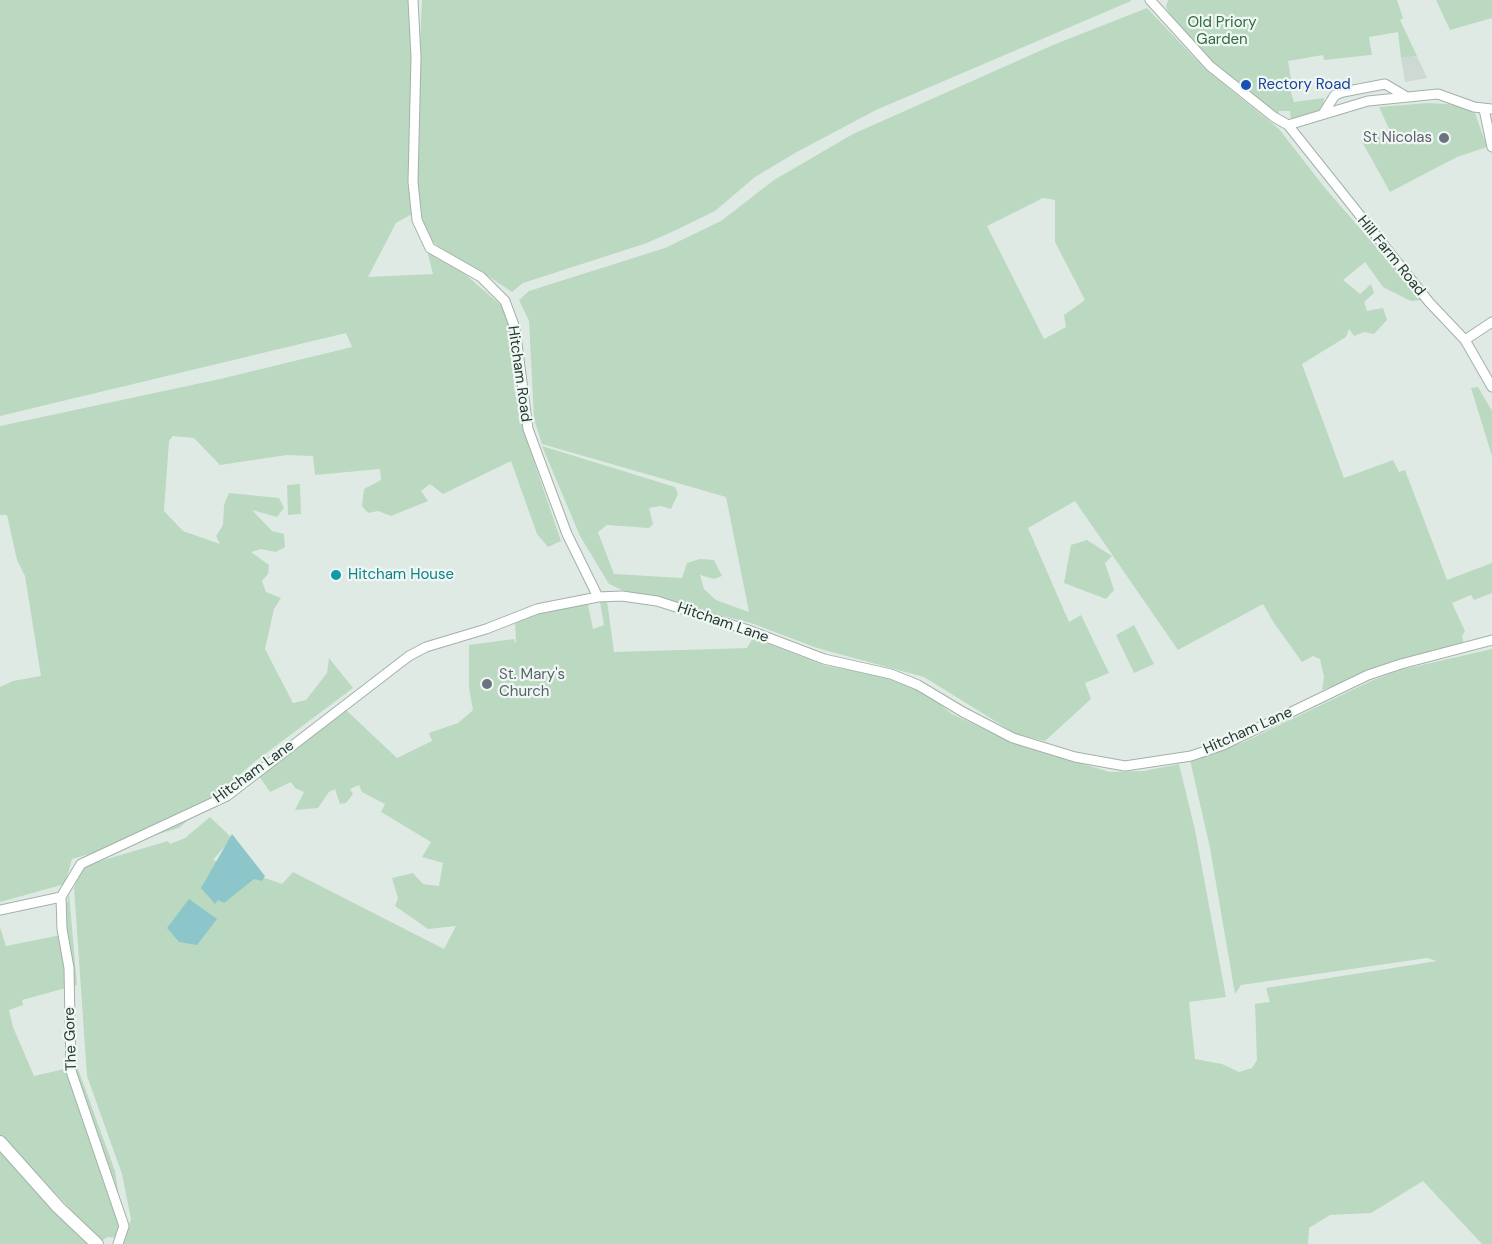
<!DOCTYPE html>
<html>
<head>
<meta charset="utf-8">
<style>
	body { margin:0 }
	canvas { display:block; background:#e0eae4 }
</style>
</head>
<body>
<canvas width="1492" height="1244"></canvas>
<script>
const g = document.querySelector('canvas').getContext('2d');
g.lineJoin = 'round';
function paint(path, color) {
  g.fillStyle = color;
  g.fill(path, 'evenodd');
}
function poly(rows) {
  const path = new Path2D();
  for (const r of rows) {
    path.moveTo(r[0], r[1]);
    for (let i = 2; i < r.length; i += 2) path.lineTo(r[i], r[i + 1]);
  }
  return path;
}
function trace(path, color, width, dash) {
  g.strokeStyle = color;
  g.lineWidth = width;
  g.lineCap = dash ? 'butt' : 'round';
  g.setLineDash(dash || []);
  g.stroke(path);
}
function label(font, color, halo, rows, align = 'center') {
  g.font = font + ' "DM Sans",sans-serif';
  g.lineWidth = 4.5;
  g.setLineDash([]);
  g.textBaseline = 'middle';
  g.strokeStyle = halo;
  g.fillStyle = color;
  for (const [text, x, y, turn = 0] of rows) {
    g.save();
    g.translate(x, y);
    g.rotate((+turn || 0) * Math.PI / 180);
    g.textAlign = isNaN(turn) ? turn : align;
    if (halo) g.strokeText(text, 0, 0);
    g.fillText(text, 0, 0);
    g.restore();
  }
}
const built = poly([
	[1417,56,1427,78,1405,82,1401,58]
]);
const green = poly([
	[0,0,410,0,413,59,409,128,412,214,396,223,368,277,433,274,427,250,466,275,503,307,511,330,514,388,524,432,561,541,548,547,537,534,511,461,443,494,430,484,421,491,428,501,391,516,378,511,368,513,362,506,364,489,381,480,380,469,315,475,313,456,287,455,220,465,194,438,173,436,169,441,164,511,183,531,220,544,216,536,223,525,224,505,229,493,279,498,284,508,277,517,252,510,272,531,284,534,285,547,276,552,261,549,251,552,269,565,268,574,262,581,266,592,281,598,274,609,265,649,293,703,306,700,327,673,329,658,353,688,253,763,179,828,72,859,65,884,0,902,0,687,13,681,41,676,25,576,17,560,7,515,0,515,0,426,220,379,352,347,346,333,0,416],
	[422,0,1130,0,1131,1,876,110,795,153,755,177,715,211,676,230,647,243,523,283,512,292,482,272,447,253,428,238,422,223,417,191,416,139],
	[1168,0,1397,0,1403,18,1400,20,1417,56,1401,58,1398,32,1369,37,1372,55,1370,55,1324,60,1323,55,1288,61,1292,85,1289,86,1294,102,1324,98,1323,109,1312,120,1291,120,1290,111,1279,111,1279,118,1201,55,1170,15,1166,7],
	[1436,0,1492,0,1492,18,1450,30],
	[1147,8,1204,68,1279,129,1325,188,1422,300,1411,301,1383,287,1365,262,1343,280,1360,294,1371,284,1374,293,1364,302,1367,311,1383,308,1387,320,1374,334,1364,332,1354,336,1349,329,1346,337,1302,364,1344,478,1393,460,1399,472,1405,470,1447,580,1492,563,1492,593,1474,600,1471,595,1452,603,1465,631,1462,636,1464,644,1322,690,1324,677,1320,659,1313,656,1302,662,1274,623,1263,604,1178,650,1075,501,1028,528,1069,622,1081,615,1109,673,1085,683,1091,699,1045,741,1016,734,924,677,817,648,751,623,622,590,609,584,580,536,542,446,675,487,678,494,671,509,661,506,649,508,653,524,649,528,607,525,598,532,614,574,682,578,687,563,700,559,714,560,722,576,714,579,700,575,704,589,716,600,749,612,726,497,542,444,534,419,529,321,519,300,529,291,665,248,721,221,774,180,853,134,1053,45],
	[1043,198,1055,200,1055,242,1085,300,1064,315,1066,327,1044,339,987,226],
	[1428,103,1449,104,1474,110,1487,147,1457,157,1390,192,1361,140,1389,129,1379,107],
	[1478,387,1492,411,1492,456,1471,388],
	[300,484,301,514,288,515,287,485],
	[1087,540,1112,556,1105,563,1114,590,1106,599,1064,583,1071,545],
	[587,600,593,629,604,625,600,602,607,601,614,652,747,648,753,638,823,665,881,676,924,692,952,714,1015,744,1110,772,1144,771,1179,764,1195,830,1226,997,1189,1002,1195,1059,1222,1064,1239,1072,1252,1068,1257,1060,1255,1004,1270,1002,1266,988,1437,961,1427,958,1241,985,1235,994,1210,848,1190,760,1244,742,1373,680,1400,670,1492,649,1492,1244,1482,1244,1423,1181,1371,1213,1330,1215,1309,1228,1308,1244,123,1244,131,1219,122,1174,87,1076,74,888,83,866,168,841,170,844,185,838,210,817,232,838,213,860,282,884,293,872,444,949,456,926,428,929,395,906,398,898,392,878,413,873,423,884,439,886,443,863,422,857,431,842,381,812,385,804,362,792,359,785,350,789,353,794,346,803,340,804,335,789,329,792,318,808,295,810,304,792,295,788,291,782,270,792,259,776,346,710,397,758,432,741,429,733,458,723,473,710,469,688,469,645,514,639,516,644,515,621,537,611],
	[1134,625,1154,664,1134,673,1116,635],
	[69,893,77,985,22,1000,23,1005,9,1010,13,1027,34,1076,77,1066,115,1171,123,1225,118,1238,108,1237,101,1241,0,1135,0,927,6,946,61,935],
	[0,1150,90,1244,0,1244]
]);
const water = poly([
	[232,834,265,876,262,881,254,879,224,903,218,900,215,904,201,888],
	[189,899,217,919,197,945,179,942,167,928]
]);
const minor = poly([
	[413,0,416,57,413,182,417,220,430,248,481,277,505,301,515,328,528,429,567,534,598,597],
	[1150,0,1210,66,1274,117,1288,125,1429,302,1465,340,1492,387],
	[1484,109,1492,147],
	[1323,114,1335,95,1343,92,1385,84,1407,97],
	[1288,125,1368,101,1438,94,1474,107,1492,109],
	[1465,340,1492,322],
	[61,897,62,929,69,968,71,1071,124,1226,118,1244],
	[0,910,61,897,81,864,227,796,409,656,426,647,486,629,537,609,598,597,622,596,657,601,748,630,824,659,891,674,918,685,963,712,1013,738,1075,757,1125,766,1191,756,1223,745,1368,675,1401,664,1492,640]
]);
const tertiary = poly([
	[0,1142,58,1207,97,1244]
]);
const markers = [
	[1246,85,6,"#1a4fb4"],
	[1444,138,6,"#6b7280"],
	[336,575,6,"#0f9aa8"],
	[487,684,6,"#6b7280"]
];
const parkNames = [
	["Old Priory",1222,23],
	["Garden",1222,40]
];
const transitNames = [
	["Rectory Road",1258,85]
];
const worshipNames = [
	["St Nicolas",1432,138],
	["St. Mary's",499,675,"left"],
	["Church",499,692,"left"]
];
const streetNames = [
	["Hill Farm Road",1391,256,51],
	["Hitcham Road",519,374,82],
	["Hitcham Lane",723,623,19],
	["Hitcham Lane",1248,731,-24],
	["Hitcham Lane",254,772,-36],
	["The Gore",71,1039,-92]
];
const cultureNames = [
	["Hitcham House",348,575]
];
paint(built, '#ced9d3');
paint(green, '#bbd9c0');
paint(water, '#8cc6ca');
trace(minor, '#a3b1aa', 11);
trace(tertiary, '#a3b1aa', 14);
trace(minor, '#fff', 9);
trace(tertiary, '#fff', 12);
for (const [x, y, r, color] of markers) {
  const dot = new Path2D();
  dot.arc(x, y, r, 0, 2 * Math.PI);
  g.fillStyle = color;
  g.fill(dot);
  trace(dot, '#f0f7f3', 2);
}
label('15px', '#306b42', '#f0f7f3', parkNames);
label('15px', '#164399', '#f0f7f3', transitNames, 'left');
label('15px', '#5b616d', '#f0f7f3', worshipNames, 'right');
label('15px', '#223830', '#f0f7f3', streetNames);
label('15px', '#0d838f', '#f0f7f3', cultureNames, 'left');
</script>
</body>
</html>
